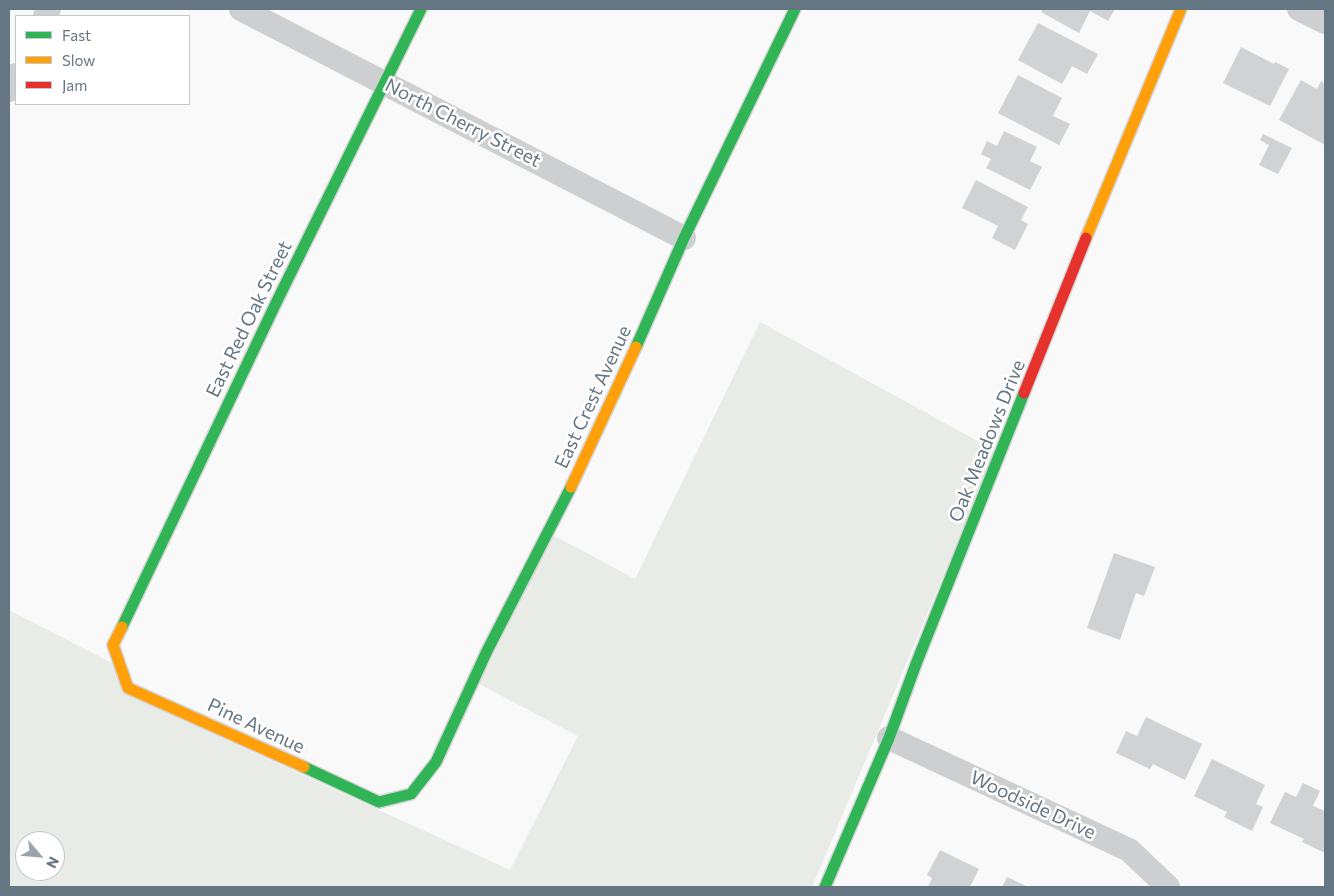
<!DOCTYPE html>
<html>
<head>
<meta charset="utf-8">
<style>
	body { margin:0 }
	#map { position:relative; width:1334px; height:896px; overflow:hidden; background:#f9f9f9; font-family:Commissioner,sans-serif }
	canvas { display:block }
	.frame { position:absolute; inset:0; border:10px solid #657683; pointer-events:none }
	.legend { position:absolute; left:15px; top:15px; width:175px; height:90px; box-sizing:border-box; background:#fff; border:1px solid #c1c8cd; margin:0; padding:6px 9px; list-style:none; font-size:15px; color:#657683 }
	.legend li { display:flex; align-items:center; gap:10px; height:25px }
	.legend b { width:25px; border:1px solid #c1c8cd }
	.north { position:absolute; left:15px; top:831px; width:50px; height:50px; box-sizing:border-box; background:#fff; border:1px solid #c1c8cd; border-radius:50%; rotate:117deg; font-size:14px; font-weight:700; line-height:20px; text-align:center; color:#657683 }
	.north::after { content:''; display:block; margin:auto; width:18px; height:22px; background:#99a4ac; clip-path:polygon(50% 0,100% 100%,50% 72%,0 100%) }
</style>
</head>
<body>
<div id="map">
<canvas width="1334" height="896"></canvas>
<div class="frame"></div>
<ul class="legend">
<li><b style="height:6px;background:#30b455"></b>Fast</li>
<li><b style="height:6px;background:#ff9f0a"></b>Slow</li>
<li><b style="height:6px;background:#e5322d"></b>Jam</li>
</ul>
<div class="north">N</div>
</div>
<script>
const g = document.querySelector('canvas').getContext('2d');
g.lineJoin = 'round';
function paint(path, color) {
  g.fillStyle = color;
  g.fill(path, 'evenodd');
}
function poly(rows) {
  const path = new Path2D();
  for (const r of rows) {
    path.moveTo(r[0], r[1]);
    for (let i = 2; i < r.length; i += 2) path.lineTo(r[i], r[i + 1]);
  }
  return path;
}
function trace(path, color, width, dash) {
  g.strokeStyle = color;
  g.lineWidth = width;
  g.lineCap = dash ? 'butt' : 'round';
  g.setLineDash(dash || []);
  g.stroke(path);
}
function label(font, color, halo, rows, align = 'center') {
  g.font = font + ' Commissioner,sans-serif';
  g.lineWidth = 5;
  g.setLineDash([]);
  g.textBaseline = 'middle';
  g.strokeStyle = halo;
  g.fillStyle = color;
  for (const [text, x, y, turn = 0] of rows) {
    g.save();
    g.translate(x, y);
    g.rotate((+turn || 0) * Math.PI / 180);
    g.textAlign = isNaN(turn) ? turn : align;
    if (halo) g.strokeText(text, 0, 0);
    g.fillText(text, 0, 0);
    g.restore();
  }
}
const green = poly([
	[760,322,996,451,812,887,9,887,9,610,112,663,125,694,510,870,578,736,479,684,553,535,635,579],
	[25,841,55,841,55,871,25,871]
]);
const building = poly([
	[1043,9,1115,9,1108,21,1090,11,1079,33,1041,12],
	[1038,23,1098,54,1087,74,1072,66,1062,84,1018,60],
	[1241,47,1274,64,1275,62,1289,69,1270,106,1223,83],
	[1018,75,1062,98,1053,116,1070,124,1059,145,998,113],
	[1301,80,1317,89,1321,81,1325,84,1325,145,1279,120],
	[1004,131,1037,147,1030,161,1042,167,1030,190,986,168,991,159,981,154,987,141,997,146],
	[1263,134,1292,148,1278,174,1259,165,1269,145,1260,140],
	[976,180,1028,207,1021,220,1028,224,1015,250,992,238,998,226,962,208],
	[1114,553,1155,567,1144,596,1136,593,1120,640,1087,628],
	[1146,717,1202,744,1185,780,1153,764,1150,769,1116,753,1126,731,1137,736],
	[1212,759,1265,785,1256,804,1263,807,1252,831,1224,817,1227,812,1194,796],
	[1303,783,1320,791,1313,806,1325,811,1325,853,1302,842,1304,839,1270,823,1285,792,1296,797],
	[940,850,979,869,970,887,928,887,932,878,927,875],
	[1007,877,1028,887,1002,887]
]);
const street = poly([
	[241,9,684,238],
	[1299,9,1325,22],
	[45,16,49,9],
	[9,90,16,75],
	[889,738,1129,850,1168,887]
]);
const fast = poly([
	[636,347,684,238,795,9],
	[122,627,277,301,421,9],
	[304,767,379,802,411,794,436,762,487,651,571,487],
	[825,887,889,738,916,664,1024,393]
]);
const slow = poly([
	[1086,238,1181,9],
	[571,487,636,347],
	[122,627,113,645,128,688,304,767]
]);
const jam = poly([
	[1024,393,1086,238]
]);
const streetNames = [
	["North Cherry Street",463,123,27],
	["East Red Oak Street",249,319,-64],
	["East Crest Avenue",593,397,-65],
	["Oak Meadows Drive",987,441,-68],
	["Pine Avenue",256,726,25],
	["Woodside Drive",1033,805,25]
];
paint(green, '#e8ebe6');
paint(building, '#d0d2d3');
trace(fast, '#d5d6d7', 14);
trace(slow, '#d5d6d7', 14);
trace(jam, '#d5d6d7', 14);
trace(street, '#cecfd0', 24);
trace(fast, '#30b455', 11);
trace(slow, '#ff9f0a', 11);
trace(jam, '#e5322d', 11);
label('19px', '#657683', '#fff', streetNames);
</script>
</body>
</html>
